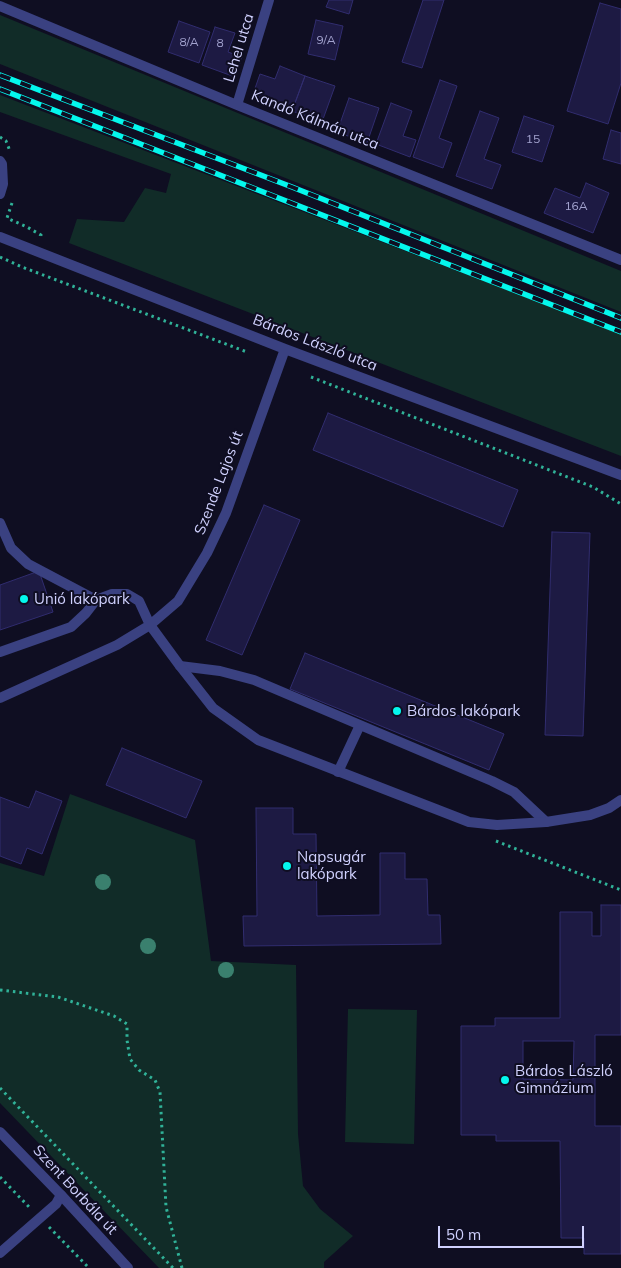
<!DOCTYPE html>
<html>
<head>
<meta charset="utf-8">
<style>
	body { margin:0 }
	#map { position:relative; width:621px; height:1268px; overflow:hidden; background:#0f0e22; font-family:Mulish,sans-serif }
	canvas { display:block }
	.scale { position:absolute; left:438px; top:1226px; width:146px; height:22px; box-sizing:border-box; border:2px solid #d0d1fe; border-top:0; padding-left:6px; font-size:15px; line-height:18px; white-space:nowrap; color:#d0d1fe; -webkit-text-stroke:4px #0f0e22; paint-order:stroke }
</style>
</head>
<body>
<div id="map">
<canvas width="621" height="1268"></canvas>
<div class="scale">50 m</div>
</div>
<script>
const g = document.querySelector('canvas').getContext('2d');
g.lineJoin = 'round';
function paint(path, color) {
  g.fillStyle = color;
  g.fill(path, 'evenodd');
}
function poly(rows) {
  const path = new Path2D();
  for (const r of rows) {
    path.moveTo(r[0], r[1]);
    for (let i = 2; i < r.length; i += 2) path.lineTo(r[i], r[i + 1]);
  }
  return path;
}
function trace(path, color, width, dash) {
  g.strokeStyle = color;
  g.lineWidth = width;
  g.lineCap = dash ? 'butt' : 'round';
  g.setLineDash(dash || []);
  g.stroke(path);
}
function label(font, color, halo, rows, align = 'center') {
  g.font = font + ' Mulish,sans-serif';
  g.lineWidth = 4;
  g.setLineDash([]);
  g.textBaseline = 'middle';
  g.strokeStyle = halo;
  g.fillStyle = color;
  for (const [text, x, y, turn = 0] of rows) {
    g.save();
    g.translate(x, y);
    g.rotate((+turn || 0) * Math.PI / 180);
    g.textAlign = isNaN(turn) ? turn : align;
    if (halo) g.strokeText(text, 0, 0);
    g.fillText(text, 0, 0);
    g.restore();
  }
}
const green = poly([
	[0,15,621,271,621,312,0,64],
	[0,95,621,334,621,456,69,243,77,219,124,222,145,188,166,193,171,174,0,112],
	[70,794,195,840,211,961,296,965,298,1134,303,1186,320,1209,353,1236,324,1262,324,1268,159,1268,0,1103,0,863,44,876],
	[348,1009,417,1010,414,1144,345,1142]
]);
const building = poly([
	[329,0,353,0,349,14,326,7,329,0],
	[423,0,444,0,422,68,402,62,423,0],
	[600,3,621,9,621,83,608,124,567,111,600,3],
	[316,20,343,26,335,60,308,54,316,20],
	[179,21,210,32,199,63,168,52,179,21],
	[215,27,235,33,228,52,242,57,235,77,202,65,215,27],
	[280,66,305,76,292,111,252,97,260,74,275,79,280,66],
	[305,76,335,86,322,122,292,111,305,76],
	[440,80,457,86,439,138,452,143,443,168,413,157,440,80],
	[349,98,379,108,367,143,337,132,349,98],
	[391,103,412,111,403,136,416,140,410,157,376,144,391,103],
	[480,111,499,118,484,159,501,165,492,189,456,176,480,111],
	[524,116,554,126,542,162,512,152,524,116],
	[611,130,621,133,621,164,603,159,611,130],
	[586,183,609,193,593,233,544,213,555,188,580,198,586,183],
	[328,413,518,490,503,527,313,450,328,413],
	[264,505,300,520,242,655,206,640,264,505],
	[552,532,590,533,583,736,545,735,552,532],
	[39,571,53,612,0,630,0,585,39,571],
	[305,653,504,734,489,770,290,689,305,653],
	[122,748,202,781,186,818,106,785,122,748],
	[36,791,62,801,42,854,27,848,21,864,0,856,0,797,29,808,36,791],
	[256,808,293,808,293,834,316,834,317,916,380,915,380,853,405,853,405,879,427,879,428,915,440,915,441,944,244,946,243,916,257,916,256,808],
	[601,905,621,905,621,1035,595,1035,595,1126,621,1126,621,1254,584,1254,584,1238,561,1238,560,1141,496,1141,496,1135,461,1135,461,1026,495,1026,495,1018,560,1018,560,912,592,912,592,936,601,936,601,905],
	[523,1041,574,1041,573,1080,523,1079,523,1041]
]);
const path = poly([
	[0,137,6,141,10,151],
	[12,203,7,218,27,227,41,235,40,237],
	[0,257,22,267,247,352],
	[311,377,593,487,621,504],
	[496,841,621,890],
	[0,990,58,997,114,1016,127,1024,127,1040,130,1059,139,1070,155,1080,160,1092,166,1207,182,1268],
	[0,1088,173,1268],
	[0,1177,31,1209],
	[49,1227,89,1268]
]);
const service = poly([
	[0,161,2,164,3,184,0,194],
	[180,666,220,671,254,680,492,781,514,792,546,822],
	[338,772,360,725],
	[0,1253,56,1204,61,1195]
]);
const minor = poly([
	[0,6,237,105,621,260],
	[237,105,269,0],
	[0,237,285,349,621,475],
	[0,523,11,548,28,564,96,600],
	[0,652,71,627,86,613,96,600,112,594,127,594,139,601,150,625,180,666,213,708,258,740,469,822,497,825,546,822,590,815,609,808,621,800],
	[0,698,117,645,150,625,178,601,207,553,226,513,285,349]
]);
const tertiary = poly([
	[0,1132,61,1195,128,1268]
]);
const rail = poly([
	[0,75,292,187,621,318],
	[0,89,621,332]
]);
const trees = [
	[103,882],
	[148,946],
	[226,970]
];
const markers = [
	[24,599,5,"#04f7ed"],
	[397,711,5,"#04f7ed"],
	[287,866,5,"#04f7ed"],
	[505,1080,5,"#04f7ed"]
];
const numberNames = [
	["9/A",326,40],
	["8/A",189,42],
	["8",220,43],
	["15",533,139],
	["16A",576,206]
];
const streetNames = [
	["Lehel utca",239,48,-73],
	["Kandó Kálmán utca",315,120,22],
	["Bárdos László utca",315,343,21],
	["Szende Lajos út",219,483,-69],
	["Szent Borbála út",75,1190,47]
];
const poiNames = [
	["Unió lakópark",34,599],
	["Bárdos lakópark",407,711],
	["Napsugár",297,857],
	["lakópark",297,874],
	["Bárdos László",515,1071],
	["Gimnázium",515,1088]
];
paint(green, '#112c28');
paint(building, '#1d1a43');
trace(building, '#312d6f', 1);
trace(path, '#30b298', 3, [2.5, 4]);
trace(service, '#3a4181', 10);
trace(minor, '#3a4181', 10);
trace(tertiary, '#3a4181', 10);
trace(rail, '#04f7ed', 5.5);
trace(rail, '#0f0e22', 4, [11]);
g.fillStyle = '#3a806e';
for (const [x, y] of trees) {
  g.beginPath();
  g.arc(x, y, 8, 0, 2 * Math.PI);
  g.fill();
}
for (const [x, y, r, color] of markers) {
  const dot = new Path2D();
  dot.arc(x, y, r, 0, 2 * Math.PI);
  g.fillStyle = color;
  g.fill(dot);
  trace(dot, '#0f0e22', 2);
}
label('12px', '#a3a3cf', null, numberNames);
label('15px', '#d0d1fe', '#0f0e22', streetNames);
label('15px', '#d0d1fe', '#0f0e22', poiNames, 'left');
</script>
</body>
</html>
